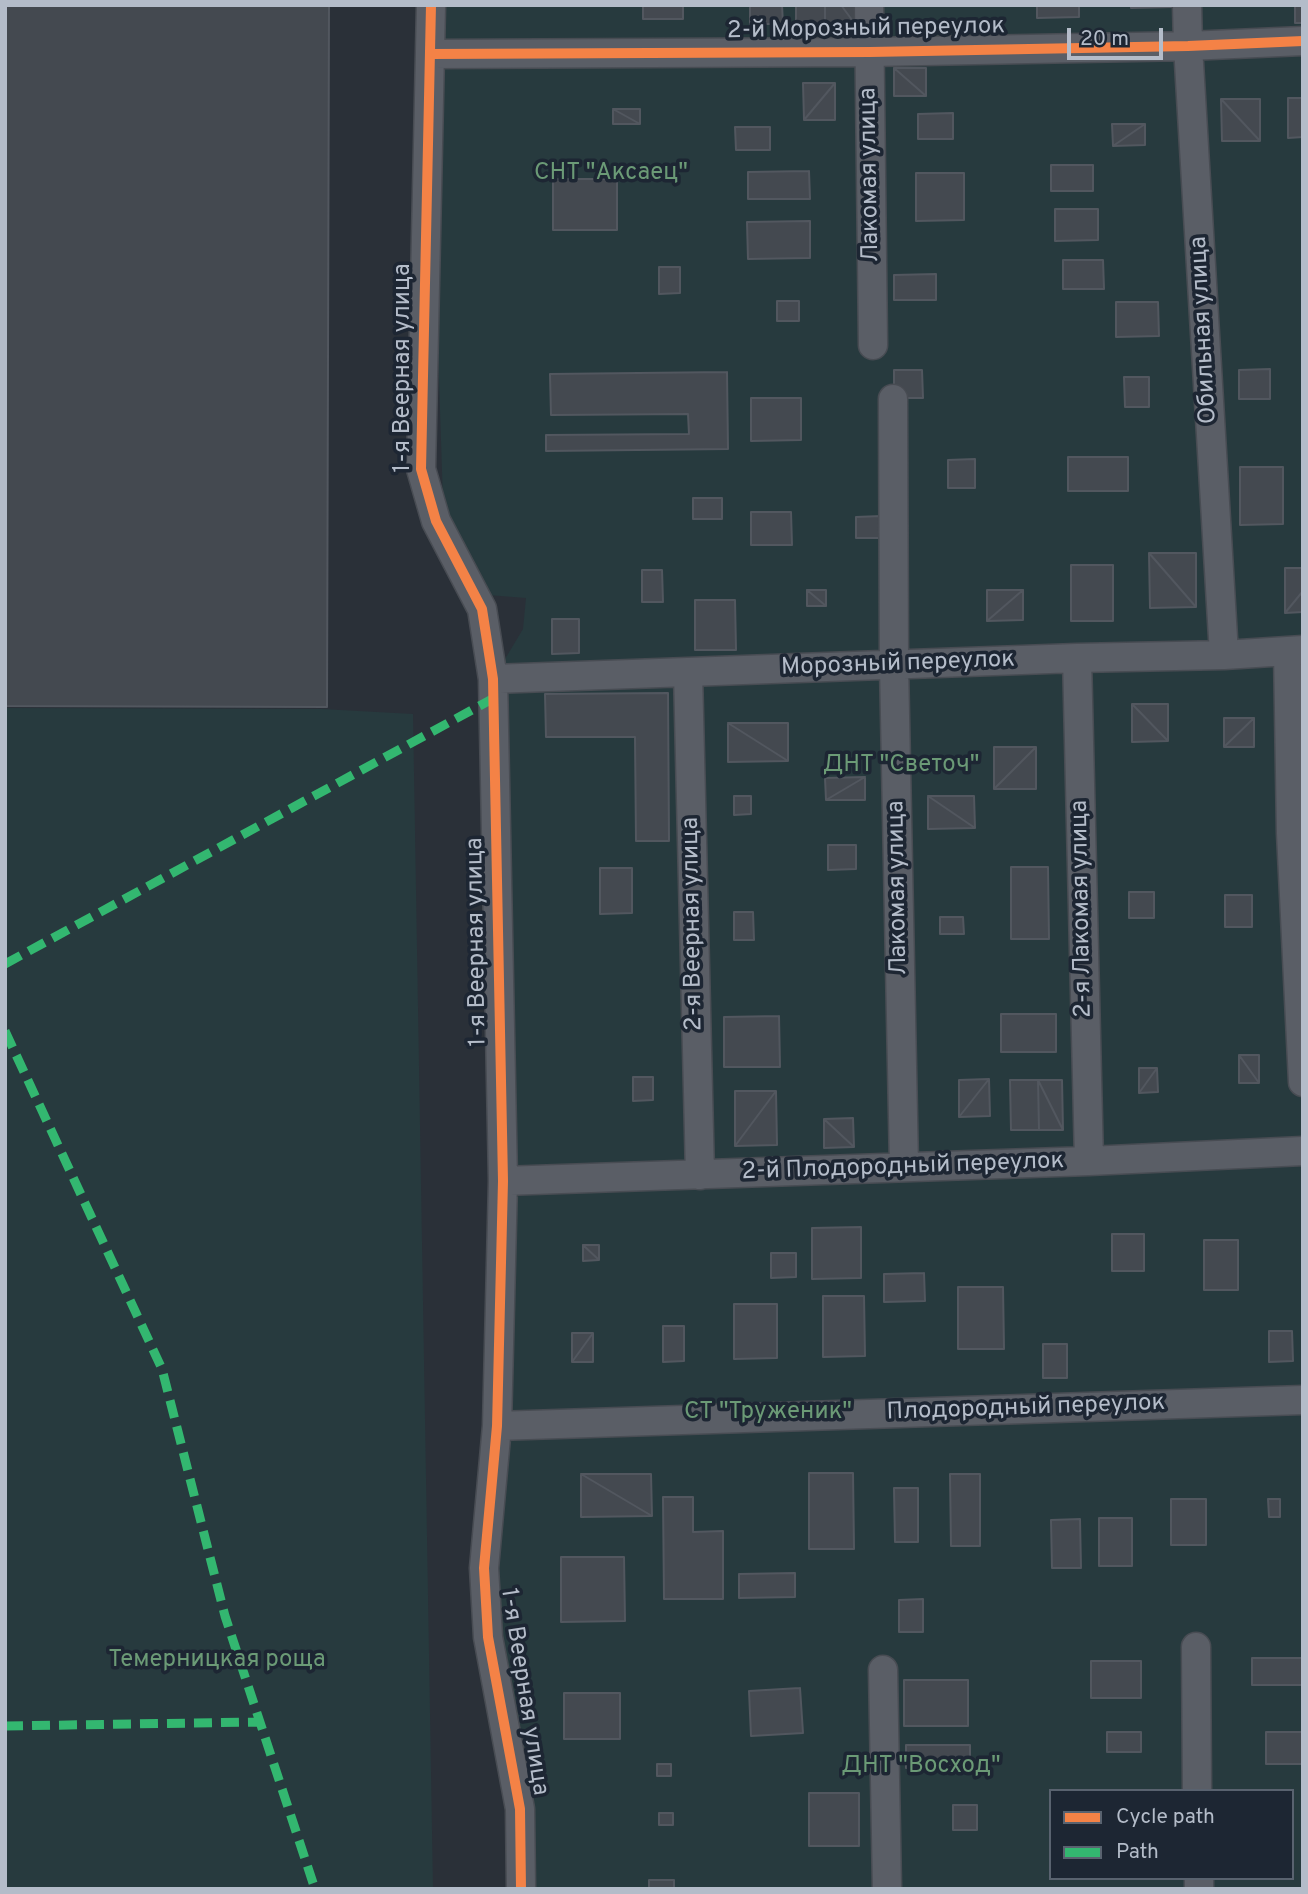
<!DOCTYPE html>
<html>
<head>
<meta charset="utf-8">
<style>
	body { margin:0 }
	#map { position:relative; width:1308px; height:1894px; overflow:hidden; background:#2a3038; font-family:Overpass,sans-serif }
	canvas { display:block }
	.frame { position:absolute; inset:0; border:7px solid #b4bcc9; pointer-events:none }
	.legend { position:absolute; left:1049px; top:1789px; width:245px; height:91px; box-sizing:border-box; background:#1d2633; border:2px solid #59626f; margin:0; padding:9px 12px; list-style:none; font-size:21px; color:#b4bcc9 }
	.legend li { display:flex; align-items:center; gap:14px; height:35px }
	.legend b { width:35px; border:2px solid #59626f }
	.scale { position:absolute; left:1067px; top:28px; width:96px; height:32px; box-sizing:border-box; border:4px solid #b4bcc9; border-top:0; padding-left:9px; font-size:21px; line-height:24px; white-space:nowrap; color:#b4bcc9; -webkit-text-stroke:5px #1d2633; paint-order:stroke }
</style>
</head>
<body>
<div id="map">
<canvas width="1308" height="1894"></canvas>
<div class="frame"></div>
<ul class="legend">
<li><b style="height:9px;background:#f48246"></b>Cycle path</li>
<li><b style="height:9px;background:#33b770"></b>Path</li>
</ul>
<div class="scale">20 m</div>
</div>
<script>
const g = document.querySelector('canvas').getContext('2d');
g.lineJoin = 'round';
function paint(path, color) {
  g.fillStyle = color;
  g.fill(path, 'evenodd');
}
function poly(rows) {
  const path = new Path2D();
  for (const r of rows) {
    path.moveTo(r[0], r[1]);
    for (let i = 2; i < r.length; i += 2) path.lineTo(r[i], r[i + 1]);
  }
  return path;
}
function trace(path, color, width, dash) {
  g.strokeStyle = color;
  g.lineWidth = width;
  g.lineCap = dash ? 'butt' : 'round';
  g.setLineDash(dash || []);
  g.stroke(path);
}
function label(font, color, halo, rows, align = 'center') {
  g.font = font + ' Overpass,sans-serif';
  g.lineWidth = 7;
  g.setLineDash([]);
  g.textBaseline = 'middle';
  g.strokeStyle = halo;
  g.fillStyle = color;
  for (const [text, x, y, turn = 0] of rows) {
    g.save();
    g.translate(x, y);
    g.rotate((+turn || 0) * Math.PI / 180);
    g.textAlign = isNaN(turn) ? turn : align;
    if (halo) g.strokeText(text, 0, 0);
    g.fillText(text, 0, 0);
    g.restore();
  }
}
const green = poly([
	[444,5,1303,5,1303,1889,517,1889,516,1789,542,1787,538,1748,512,1746,485,1663,501,1185,493,679,523,629,526,598,475,594,443,502,438,348],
	[1051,1791,1292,1791,1292,1878,1051,1878],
	[5,708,322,709,413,714,433,1889,5,1889]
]);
const building = poly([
	[5,5,329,5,327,707,5,706,5,5],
	[643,5,683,5,683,19,643,19,643,5],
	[750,5,782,5,783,24,750,24,750,5],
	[796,5,825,5,825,24,796,24,796,5],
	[825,5,841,5,855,24,825,24,825,5],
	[841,5,855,5,855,24,841,5],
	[1037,5,1079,5,1079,17,1037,18,1037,5],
	[1131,5,1171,5,1173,7,1131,8,1131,5],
	[1295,5,1303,5,1303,23,1295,23,1295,5],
	[894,68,926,96,894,96,894,68],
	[894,68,926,68,926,96,894,68],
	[803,83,835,83,804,120,803,83],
	[835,83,835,120,804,120,835,83],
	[1288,98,1303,98,1303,137,1288,138,1288,98],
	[1221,99,1260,141,1222,141,1221,99],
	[1221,99,1260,99,1260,141,1221,99],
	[613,109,640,109,640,124,613,109],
	[613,109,640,124,613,124,613,109],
	[953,113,953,139,918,139,918,114,953,113],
	[1112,124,1145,124,1113,146,1112,124],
	[1145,124,1145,145,1113,146,1145,124],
	[735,127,770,127,770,150,736,150,735,127],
	[1051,165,1093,165,1093,191,1051,191,1051,165],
	[809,171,810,199,748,199,748,172,809,171],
	[916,173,964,173,964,220,916,221,916,173],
	[553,179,617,179,617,230,553,230,553,179],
	[1055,209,1098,209,1098,240,1055,241,1055,209],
	[810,221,810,258,748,259,747,222,810,221],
	[1063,260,1103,260,1104,289,1063,289,1063,260],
	[659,267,680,267,680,293,659,294,659,267],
	[936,274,936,300,894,300,894,275,936,274],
	[777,301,799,301,799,321,777,321,777,301],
	[1116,302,1158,302,1159,336,1116,337,1116,302],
	[1270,369,1270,399,1239,399,1239,370,1270,369],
	[894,370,922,370,923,398,894,398,894,370],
	[727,372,728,449,546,451,546,435,689,434,688,414,551,415,550,374,727,372],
	[1124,377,1149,377,1149,407,1125,407,1124,377],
	[751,398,801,398,801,440,751,441,751,398],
	[1068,457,1128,457,1128,491,1068,491,1068,457],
	[975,459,975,488,948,488,948,460,975,459],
	[1240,467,1283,467,1283,524,1240,525,1240,467],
	[693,498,722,498,722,519,693,519,693,498],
	[751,512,791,512,792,545,751,545,751,512],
	[881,516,881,538,856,538,856,517,881,516],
	[1149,553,1196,607,1150,608,1149,553],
	[1149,553,1196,553,1196,607,1149,553],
	[1071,565,1113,565,1113,621,1071,621,1071,565],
	[1285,568,1303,568,1303,591,1285,613,1285,568],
	[642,570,662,570,663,602,642,602,642,570],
	[807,590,826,606,807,606,807,590],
	[807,590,826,590,826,606,807,590],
	[987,590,1023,590,987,621,987,590],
	[1023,590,1023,620,987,621,1023,590],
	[1303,591,1303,612,1285,613,1303,591],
	[695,600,735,600,736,650,695,650,695,600],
	[552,619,579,619,579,653,552,654,552,619],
	[668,693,669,841,636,841,635,737,546,737,545,694,668,693],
	[1132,704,1168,741,1132,742,1132,704],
	[1132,704,1168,704,1168,741,1132,704],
	[1224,718,1254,718,1224,747,1224,718],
	[1254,718,1254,747,1224,747,1254,718],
	[728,723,788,761,728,762,728,723],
	[728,723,788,723,788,761,728,723],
	[994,747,1036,747,994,789,994,747],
	[1036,747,1036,789,994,789,1036,747],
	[865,777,865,800,826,800,865,777],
	[865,777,826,800,825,778,865,777],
	[734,796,751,796,751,814,734,815,734,796],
	[928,796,975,828,928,829,928,796],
	[928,796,974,796,975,828,928,796],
	[828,845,856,845,856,869,828,870,828,845],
	[1011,867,1048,867,1049,939,1011,939,1011,867],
	[600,868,632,868,632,913,600,914,600,868],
	[1129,892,1154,892,1154,918,1129,918,1129,892],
	[1225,895,1252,895,1252,927,1225,927,1225,895],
	[734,912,753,912,754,940,734,940,734,912],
	[940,917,963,917,964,934,940,934,940,917],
	[1001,1014,1056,1014,1056,1052,1001,1052,1001,1014],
	[779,1016,780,1067,724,1067,724,1017,779,1016],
	[1239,1055,1259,1055,1259,1083,1239,1055],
	[1239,1055,1259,1083,1239,1083,1239,1055],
	[1139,1068,1157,1068,1139,1093,1139,1068],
	[1157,1068,1158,1092,1139,1093,1157,1068],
	[633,1077,653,1077,653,1100,633,1101,633,1077],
	[989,1079,959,1117,959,1080,989,1079],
	[989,1079,990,1116,959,1117,989,1079],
	[1010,1080,1038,1080,1039,1130,1011,1130,1010,1080],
	[1038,1080,1062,1080,1063,1130,1038,1080],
	[1038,1080,1063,1130,1039,1130,1038,1080],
	[735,1091,776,1091,735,1146,735,1091],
	[776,1091,777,1145,735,1146,776,1091],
	[853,1118,854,1147,824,1119,853,1118],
	[824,1119,854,1147,824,1148,824,1119],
	[861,1227,861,1278,812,1279,812,1228,861,1227],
	[1112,1234,1144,1234,1144,1271,1112,1271,1112,1234],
	[1204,1240,1238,1240,1238,1290,1204,1290,1204,1240],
	[583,1245,599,1260,583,1261,583,1245],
	[583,1245,599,1245,599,1260,583,1245],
	[771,1253,796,1253,796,1277,771,1278,771,1253],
	[924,1273,925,1301,884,1302,884,1274,924,1273],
	[958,1287,1003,1287,1004,1349,958,1349,958,1287],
	[823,1296,864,1296,865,1356,823,1357,823,1296],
	[734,1304,777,1304,777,1358,734,1359,734,1304],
	[663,1326,684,1326,684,1361,663,1362,663,1326],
	[1269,1331,1292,1331,1293,1361,1269,1362,1269,1331],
	[572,1333,593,1333,572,1362,572,1333],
	[593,1333,593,1362,572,1362,593,1333],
	[1043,1344,1067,1344,1067,1378,1043,1378,1043,1344],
	[809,1473,853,1473,854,1549,809,1549,809,1473],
	[581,1474,652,1516,581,1517,581,1474],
	[581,1474,651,1474,652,1516,581,1474],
	[950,1474,980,1474,980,1546,951,1546,950,1474],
	[894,1488,918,1488,918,1542,895,1542,894,1488],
	[663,1497,693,1497,693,1532,723,1531,723,1599,664,1599,663,1497],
	[1171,1499,1206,1499,1206,1545,1171,1545,1171,1499],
	[1268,1499,1280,1499,1280,1517,1269,1517,1268,1499],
	[1099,1518,1132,1518,1132,1566,1099,1566,1099,1518],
	[1080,1519,1081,1568,1052,1568,1051,1520,1080,1519],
	[561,1557,624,1557,625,1621,561,1622,561,1557],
	[795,1573,795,1597,739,1598,739,1574,795,1573],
	[923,1599,923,1632,899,1632,899,1600,923,1599],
	[1252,1658,1303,1658,1303,1685,1252,1685,1252,1658],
	[1091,1661,1141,1661,1141,1698,1091,1698,1091,1661],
	[904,1680,968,1680,968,1726,904,1726,904,1680],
	[800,1688,803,1733,751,1736,749,1691,800,1688],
	[564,1693,620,1693,620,1739,564,1739,564,1693],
	[1107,1732,1141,1732,1141,1752,1107,1752,1107,1732],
	[1266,1732,1302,1732,1302,1764,1266,1764,1266,1732],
	[906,1745,970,1745,970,1768,906,1768,906,1745],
	[657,1764,671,1764,671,1776,657,1776,657,1764],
	[809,1793,859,1793,859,1846,809,1846,809,1793],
	[953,1805,977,1805,977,1830,953,1830,953,1805],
	[659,1813,673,1813,673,1825,659,1825,659,1813],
	[649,1880,674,1880,674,1889,649,1889,649,1880]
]);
const minor = poly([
	[431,5,421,469,436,521,482,609,493,679,503,1181,497,1426,484,1568,488,1637,520,1809,521,1889],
	[869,5,873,345],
	[1187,5,1188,46,1224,655],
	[430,54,870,52,1188,46,1303,41],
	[893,399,894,665,904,1167],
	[1288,651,1291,833,1303,1082],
	[1077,658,1089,1161],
	[688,673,700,1175],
	[493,679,1077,658,1224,655,1303,650],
	[503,1181,1089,1161,1303,1151],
	[497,1426,1303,1400],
	[1196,1647,1197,1791],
	[883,1670,887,1889],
	[1199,1878,1199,1889]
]);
const quiet = poly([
	[5,964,494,698],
	[5,1031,162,1369,225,1616,315,1889],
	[5,1726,259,1722]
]);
const cycleway = poly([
	[431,5,421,469,436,521,482,609,493,679,503,1181,497,1426,484,1568,488,1637,520,1809,521,1889],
	[430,54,870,52,1188,46,1303,41]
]);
const streetNames = [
	["2-й Морозный переулок",866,30,-1],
	["Лакомая улица",871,175,-91],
	["Обильная улица",1205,330,-93],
	["1-я Веерная улица",404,368,-90],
	["Морозный переулок",898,665,-2],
	["Лакомая улица",899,888,-91],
	["2-я Лакомая улица",1083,909,-91],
	["2-я Веерная улица",694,924,-91],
	["1-я Веерная улица",478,942,-91],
	["2-й Плодородный переулок",903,1168,-2],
	["Плодородный переулок",1026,1409,-2],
	["1-я Веерная улица",523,1692,81]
];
const parkNames = [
	["СНТ \"Аксаец\"",611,174],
	["ДНТ \"Светоч\"",901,766],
	["СТ \"Труженик\"",768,1413],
	["Темерницкая роща",217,1661],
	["ДНТ \"Восход\"",921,1767]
];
paint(green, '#273a3e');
paint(building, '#444950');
trace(building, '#52575f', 2);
trace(minor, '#484c53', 31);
trace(minor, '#5a5e66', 28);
trace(quiet, '#33b770', 9, [18, 9]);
trace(cycleway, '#f48246', 10);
label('24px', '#b4bcc9', '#1d2633', streetNames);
label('24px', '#6b9a76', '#1d2633', parkNames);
</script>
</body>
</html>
